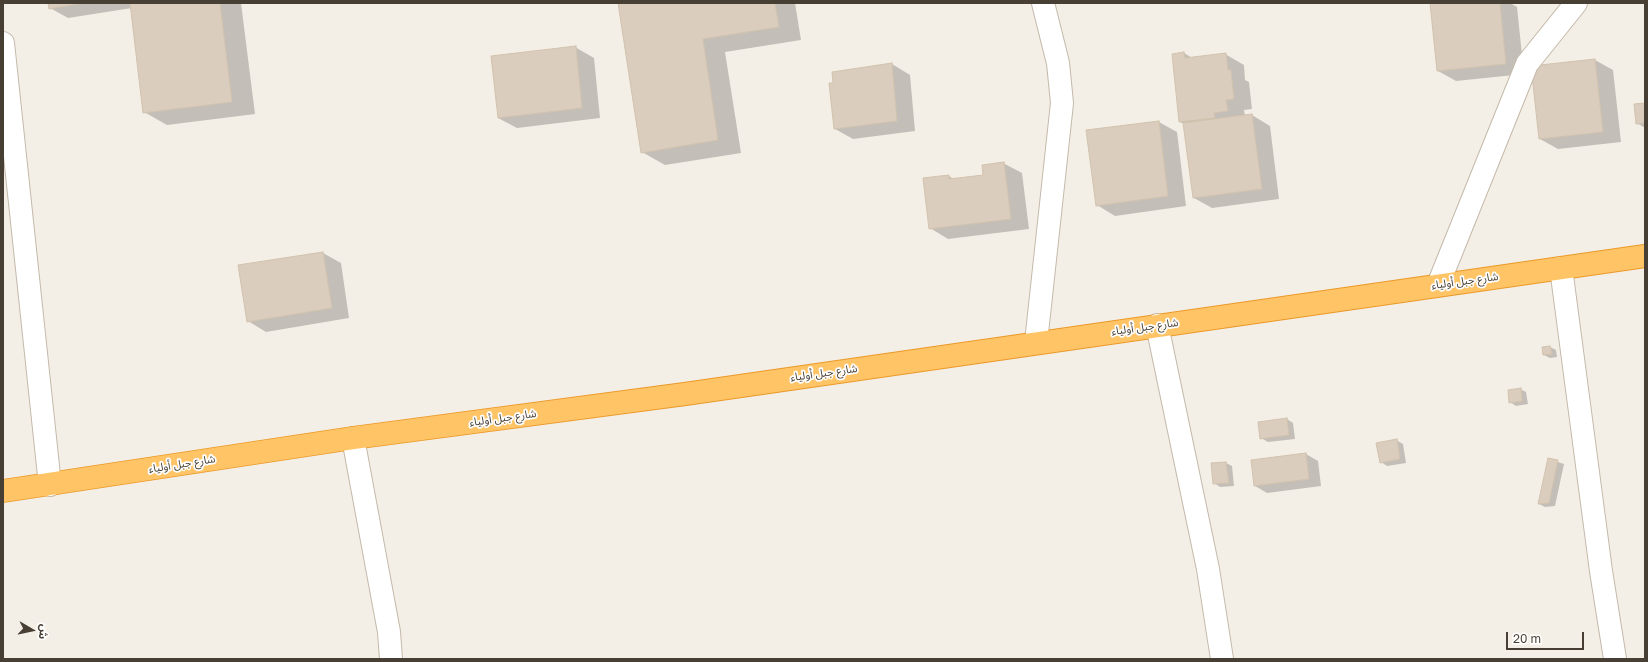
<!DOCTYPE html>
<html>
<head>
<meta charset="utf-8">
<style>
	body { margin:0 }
	#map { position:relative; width:1648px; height:662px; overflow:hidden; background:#f4efe6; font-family:"Golos Text","Noto Sans Arabic",sans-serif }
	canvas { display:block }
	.frame { position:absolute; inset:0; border:4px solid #483f34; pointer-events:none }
	.north { position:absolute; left:12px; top:610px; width:40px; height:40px; -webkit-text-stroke:3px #fff; paint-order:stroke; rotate:99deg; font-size:11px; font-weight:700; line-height:16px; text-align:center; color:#483f34 }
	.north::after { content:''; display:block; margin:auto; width:14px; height:18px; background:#483f34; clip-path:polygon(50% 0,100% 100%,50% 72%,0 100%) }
	.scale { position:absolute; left:1506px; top:632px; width:78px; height:18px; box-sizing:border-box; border:2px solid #483f34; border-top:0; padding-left:5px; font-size:12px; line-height:14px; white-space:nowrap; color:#483f34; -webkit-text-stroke:3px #fff; paint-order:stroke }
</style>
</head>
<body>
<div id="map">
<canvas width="1648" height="662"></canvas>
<div class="frame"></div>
<div class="north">ش</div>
<div class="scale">20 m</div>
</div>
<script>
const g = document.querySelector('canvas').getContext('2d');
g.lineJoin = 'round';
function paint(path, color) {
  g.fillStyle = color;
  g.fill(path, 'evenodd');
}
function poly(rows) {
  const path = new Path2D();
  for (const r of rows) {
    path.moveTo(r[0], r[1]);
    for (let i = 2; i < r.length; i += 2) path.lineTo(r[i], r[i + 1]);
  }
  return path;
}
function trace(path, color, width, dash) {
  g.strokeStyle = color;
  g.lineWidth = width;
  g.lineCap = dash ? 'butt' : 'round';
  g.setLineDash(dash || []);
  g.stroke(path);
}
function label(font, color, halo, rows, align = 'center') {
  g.font = font + ' "Golos Text","Noto Sans Arabic",sans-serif';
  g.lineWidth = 3.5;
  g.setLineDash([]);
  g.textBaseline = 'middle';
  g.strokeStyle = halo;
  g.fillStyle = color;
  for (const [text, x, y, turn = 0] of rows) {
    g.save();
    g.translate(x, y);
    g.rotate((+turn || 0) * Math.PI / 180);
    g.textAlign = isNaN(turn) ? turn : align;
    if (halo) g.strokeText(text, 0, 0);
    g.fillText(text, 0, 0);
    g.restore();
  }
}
const shadow = poly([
	[49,3,241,3,255,114,167,125,144,112,132,8,68,18,50,8],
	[619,3,795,3,801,40,725,52,741,153,665,165,642,152],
	[1441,3,1510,3,1517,7,1524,74,1456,81,1438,71],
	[575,47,594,58,600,118,517,128,498,118],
	[1184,53,1192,58,1225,54,1244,65,1245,80,1249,82,1252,109,1244,110,1245,116,1252,115,1270,126,1279,199,1212,208,1194,198,1184,124,1180,122],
	[1595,60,1613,70,1621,142,1558,149,1540,139],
	[892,64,910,75,915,131,853,139,835,129],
	[1645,104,1645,128,1637,123],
	[1159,122,1177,132,1186,206,1115,216,1097,205],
	[1003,163,1022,173,1029,229,948,239,930,228,949,176,955,180,984,176],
	[323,253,341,263,349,318,266,332,248,321],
	[1550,347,1556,350,1557,357,1550,358,1544,355,1543,348],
	[1520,389,1526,392,1528,404,1516,406,1510,402],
	[1287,419,1293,423,1295,439,1268,442,1261,438],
	[1396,440,1403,444,1406,463,1387,466,1381,462],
	[1306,454,1318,461,1321,486,1267,493,1255,486],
	[1549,459,1564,464,1555,506,1545,507,1539,504],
	[1226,463,1232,466,1234,486,1220,487,1214,483,1212,464]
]);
const building = poly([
	[48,3,84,3,49,9,48,3],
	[130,3,220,3,232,102,143,113,130,3],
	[618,3,775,3,779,27,703,39,718,140,641,153,618,3],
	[1430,3,1500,3,1506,64,1437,71,1430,3],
	[576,46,582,108,498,118,491,56,576,46],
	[1184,52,1185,58,1226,53,1228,70,1231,70,1234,99,1226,100,1228,111,1214,113,1215,118,1179,122,1172,54,1184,52],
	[1595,59,1603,132,1539,139,1531,66,1595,59],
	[892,63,897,121,834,129,829,83,833,83,832,72,892,63],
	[1645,103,1645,123,1636,124,1634,104,1645,103],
	[1252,114,1262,189,1193,198,1183,123,1252,114],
	[1159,121,1168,196,1096,206,1086,130,1159,121],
	[1004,162,1011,219,929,229,923,178,949,175,949,179,983,175,982,165,1004,162],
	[323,252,332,308,247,322,238,265,323,252],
	[1550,346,1552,354,1543,355,1542,347,1550,346],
	[1521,388,1522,401,1509,403,1508,390,1521,388],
	[1287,418,1289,435,1260,439,1258,422,1287,418],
	[1397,439,1400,459,1380,463,1376,443,1397,439],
	[1306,453,1309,479,1254,486,1251,460,1306,453],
	[1548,458,1558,460,1549,503,1538,504,1548,458],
	[1226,462,1229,483,1213,484,1211,463,1226,462]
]);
const street = poly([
	[3,43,50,485],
	[1561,268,1601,571,1615,659],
	[1438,285,1527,64,1576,3],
	[1157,325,1208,569,1222,659],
	[1036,342,1062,103,1058,63,1043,3],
	[353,438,389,632,391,659]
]);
const highway = poly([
	[3,491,353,438,685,394,1645,256]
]);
const streetNames = [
	["شارع جبل أولياء",1465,281,-8],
	["شارع جبل أولياء",1145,327,-8],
	["شارع جبل أولياء",824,373,-8],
	["شارع جبل أولياء",503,418,-8],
	["شارع جبل أولياء",182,464,-9]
];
paint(shadow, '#0003');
paint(building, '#dacdbd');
trace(building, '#d2c2ad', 1);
trace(street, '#c4b9aa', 24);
trace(highway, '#eb9929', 24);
trace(street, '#fff', 22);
trace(highway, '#ffc466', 22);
label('11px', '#483f34', '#fff', streetNames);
</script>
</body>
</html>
